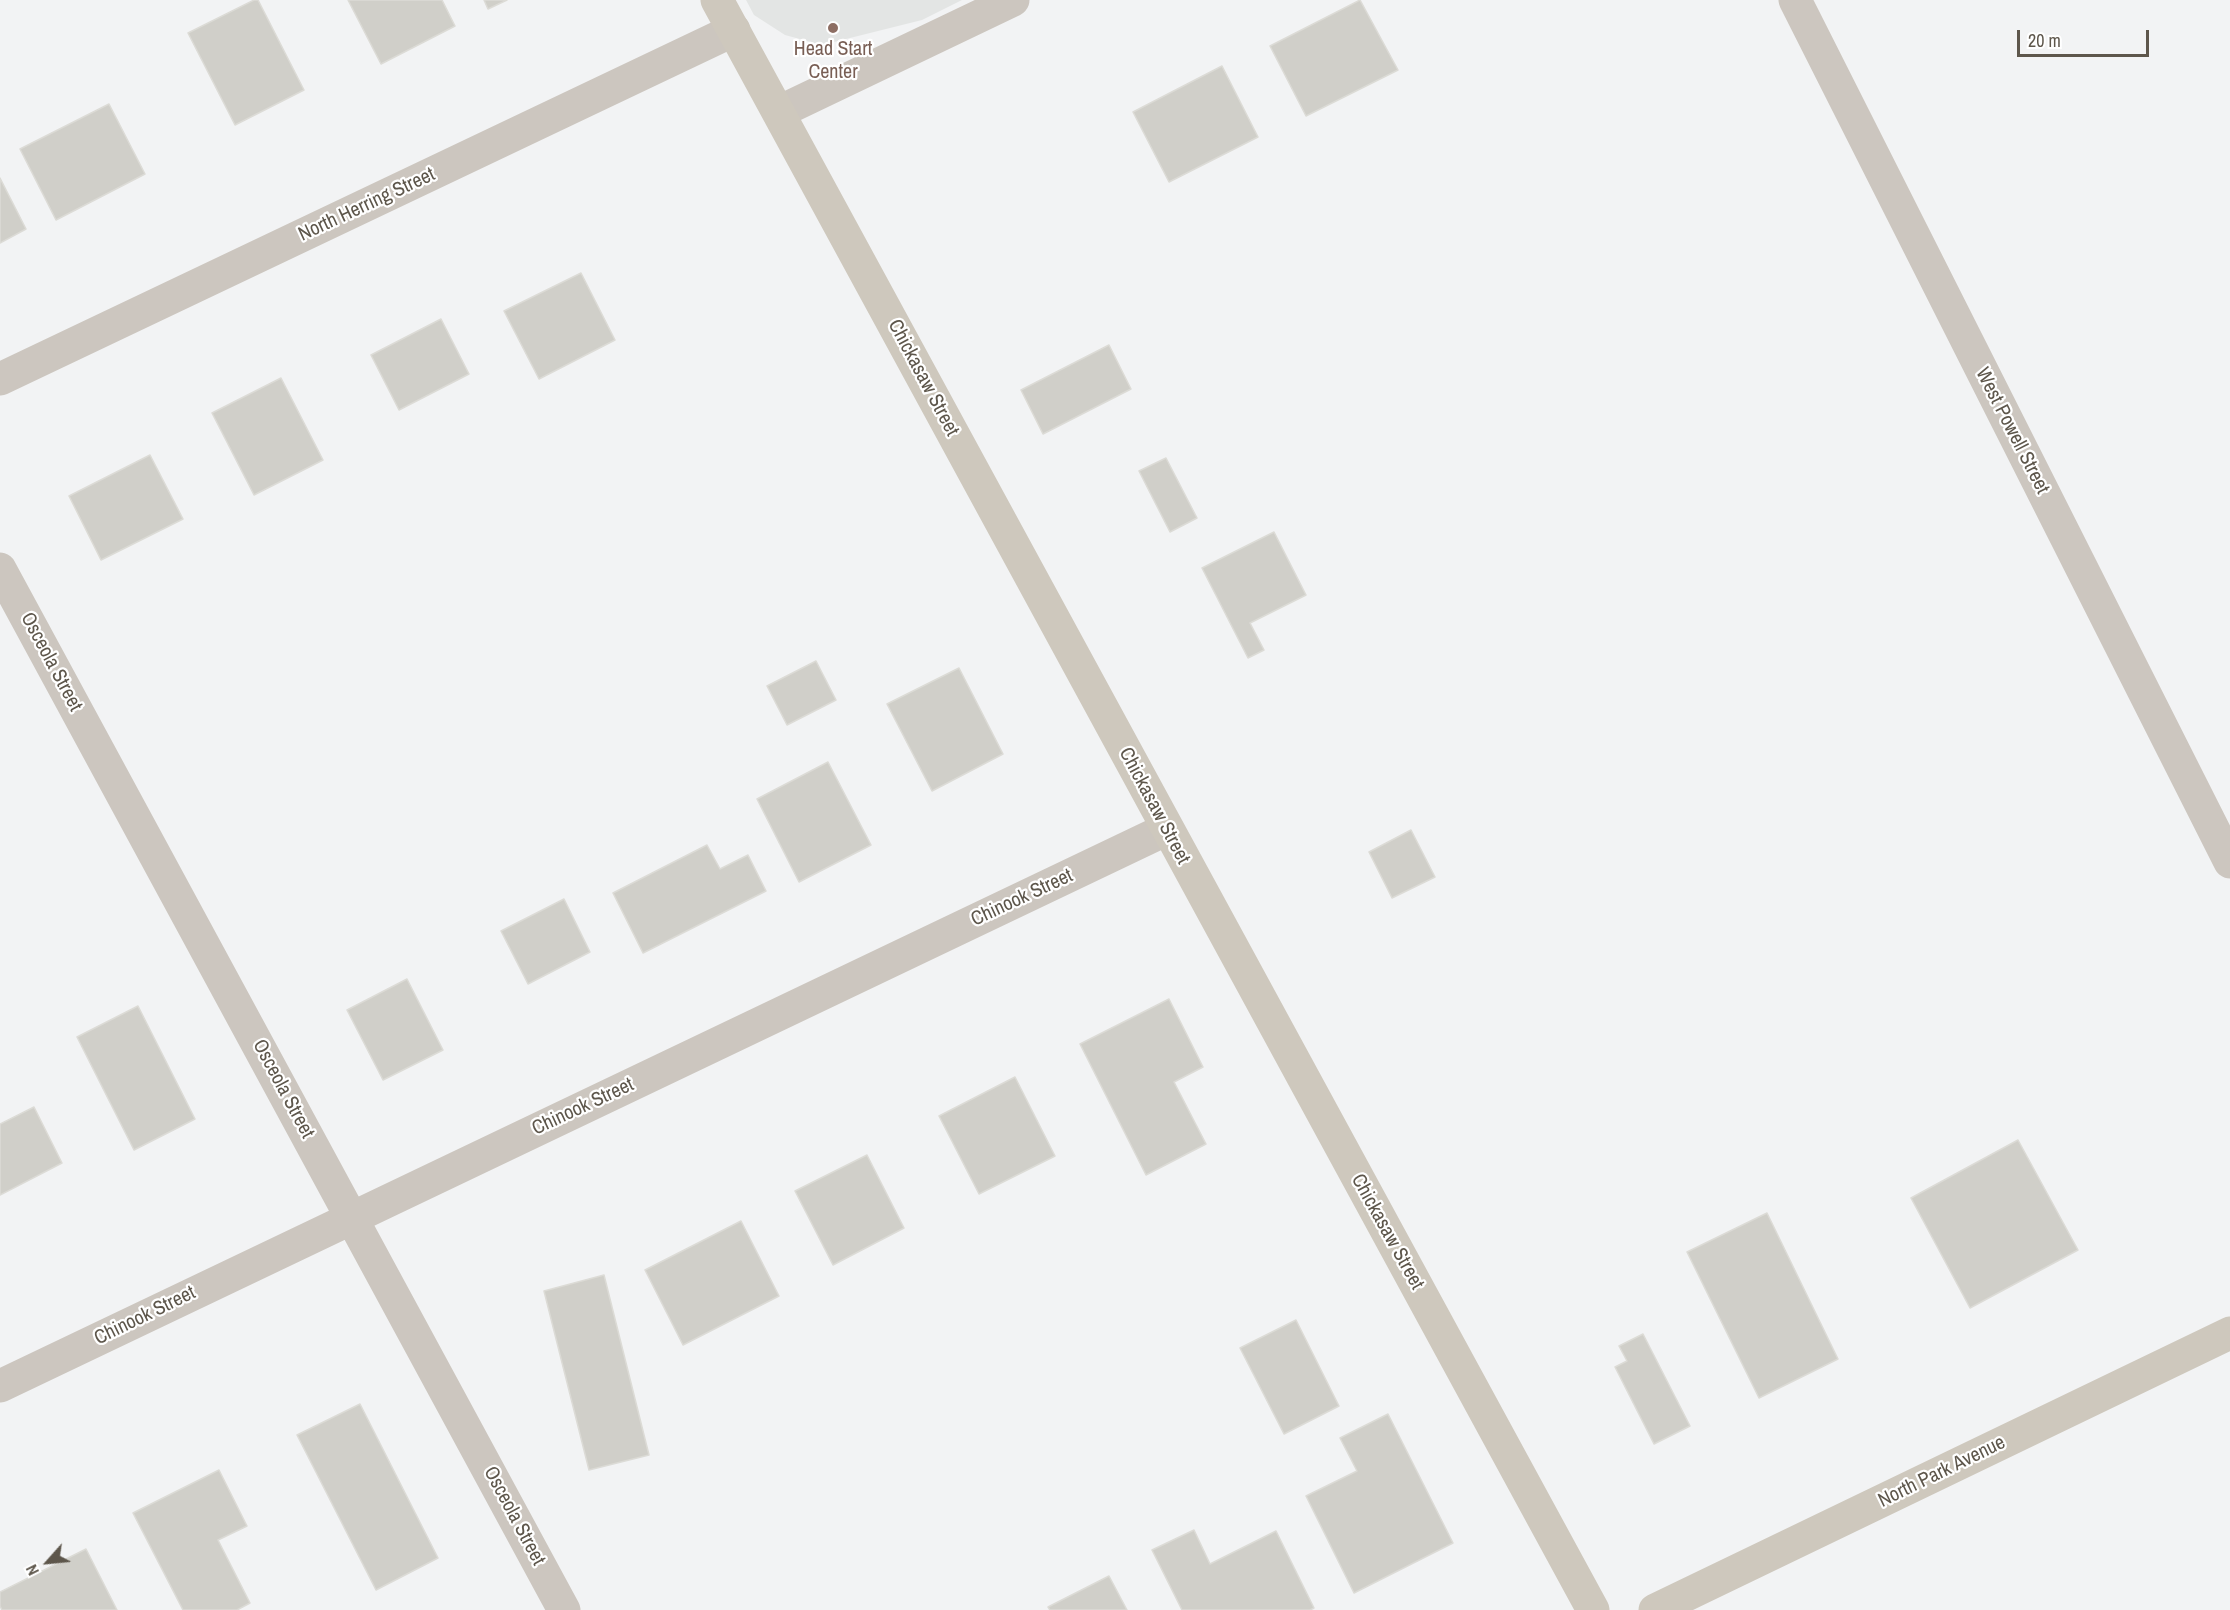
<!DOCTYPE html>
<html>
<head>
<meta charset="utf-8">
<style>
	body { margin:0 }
	#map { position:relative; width:2230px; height:1610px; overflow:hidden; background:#f2f3f4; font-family:"Archivo Narrow",sans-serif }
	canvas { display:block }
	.north { position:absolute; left:18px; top:1532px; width:60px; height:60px; -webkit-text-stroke:4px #fff; paint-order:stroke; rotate:243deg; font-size:16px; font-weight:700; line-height:24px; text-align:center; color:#5d564b }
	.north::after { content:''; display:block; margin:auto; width:21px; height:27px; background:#5d564b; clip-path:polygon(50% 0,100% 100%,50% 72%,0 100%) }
	.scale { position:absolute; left:2017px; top:30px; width:132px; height:27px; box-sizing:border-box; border:3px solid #5d564b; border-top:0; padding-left:8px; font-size:18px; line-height:21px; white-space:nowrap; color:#5d564b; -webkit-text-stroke:4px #fff; paint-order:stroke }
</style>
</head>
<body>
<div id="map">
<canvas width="2230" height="1610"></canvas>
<div class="north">N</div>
<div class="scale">20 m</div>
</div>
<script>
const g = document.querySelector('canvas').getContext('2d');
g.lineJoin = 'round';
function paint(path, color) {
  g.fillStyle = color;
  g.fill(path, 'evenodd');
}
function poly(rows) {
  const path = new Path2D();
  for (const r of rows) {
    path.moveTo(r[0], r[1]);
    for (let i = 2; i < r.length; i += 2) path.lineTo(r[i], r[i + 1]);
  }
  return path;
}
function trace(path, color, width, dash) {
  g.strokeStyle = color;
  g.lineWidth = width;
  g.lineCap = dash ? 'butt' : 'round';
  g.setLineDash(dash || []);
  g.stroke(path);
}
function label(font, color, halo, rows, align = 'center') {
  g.font = font + ' "Archivo Narrow",sans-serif';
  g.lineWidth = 4.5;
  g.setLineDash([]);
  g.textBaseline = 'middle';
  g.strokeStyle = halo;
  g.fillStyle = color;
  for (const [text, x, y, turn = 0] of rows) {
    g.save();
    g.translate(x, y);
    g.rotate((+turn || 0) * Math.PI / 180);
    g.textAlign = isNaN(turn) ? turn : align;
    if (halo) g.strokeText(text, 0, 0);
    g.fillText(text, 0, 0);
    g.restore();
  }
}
const education = poly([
	[746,0,962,0,922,20,822,45,785,35,754,15]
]);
const building = poly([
	[254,0,258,0,304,90,235,125,188,33,254,0],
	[348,0,442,0,455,26,381,64,348,0],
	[484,0,507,0,488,9,484,0],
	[1360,0,1398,70,1306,116,1270,46,1360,0],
	[1222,66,1258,137,1169,182,1133,112,1222,66],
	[109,104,145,174,56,220,20,149,109,104],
	[0,178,26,229,0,243,0,178],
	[581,273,615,340,539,379,504,311,581,273],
	[441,319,469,374,399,410,371,355,441,319],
	[1109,345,1131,389,1043,434,1021,390,1109,345],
	[281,378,323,460,254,495,212,413,281,378],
	[150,455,183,519,101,560,69,496,150,455],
	[1166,458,1197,518,1170,532,1139,471,1166,458],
	[1274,532,1306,595,1250,623,1264,650,1248,658,1202,568,1274,532],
	[816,661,836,700,787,725,767,686,816,661],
	[959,668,1003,754,932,791,887,704,959,668],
	[828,762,871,845,799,882,757,799,828,762],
	[1411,830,1435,877,1392,898,1369,852,1411,830],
	[707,845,720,869,748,855,766,891,643,953,613,893,707,845],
	[564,899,590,952,528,984,501,931,564,899],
	[407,979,443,1050,383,1080,347,1010,407,979],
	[1169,999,1203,1067,1174,1082,1206,1144,1146,1175,1080,1044,1169,999],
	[138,1006,195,1119,134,1150,77,1037,138,1006],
	[1015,1077,1055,1156,979,1194,939,1116,1015,1077],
	[34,1107,62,1163,0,1195,0,1124,34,1107],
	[2018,1140,2078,1250,1970,1308,1911,1198,2018,1140],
	[867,1155,904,1228,833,1265,795,1191,867,1155],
	[1767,1213,1838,1359,1759,1398,1687,1252,1767,1213],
	[741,1221,779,1296,683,1345,645,1270,741,1221],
	[604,1275,649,1455,589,1470,544,1291,604,1275],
	[1296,1320,1339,1406,1284,1434,1240,1348,1296,1320],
	[1643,1334,1690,1426,1654,1444,1615,1367,1627,1361,1619,1346,1643,1334],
	[360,1404,438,1558,376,1590,297,1435,360,1404],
	[1388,1414,1453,1543,1354,1593,1306,1496,1357,1471,1340,1438,1388,1414],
	[219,1470,247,1526,218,1540,250,1603,237,1610,183,1610,133,1513,219,1470],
	[1194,1530,1210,1564,1276,1531,1314,1608,1310,1610,1182,1610,1152,1550,1194,1530],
	[86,1549,117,1610,2,1610,0,1606,0,1592,86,1549],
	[1109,1576,1127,1610,1050,1610,1048,1607,1109,1576]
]);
const street = poly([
	[1795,0,2230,862],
	[779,112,1013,0],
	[0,379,734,30],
	[0,569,564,1610],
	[0,1386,1167,829]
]);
const secondary = poly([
	[717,0,1593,1610],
	[1655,1610,2230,1333]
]);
const markers = [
	[833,28,6,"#8d6e63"]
];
const educationNames = [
	["Head Start",833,50],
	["Center",833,73]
];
const streetNames = [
	["North Herring Street",367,205,-25],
	["Chickasaw Street",923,378,62],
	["West Powell Street",2012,431,63],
	["Osceola Street",51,662,62],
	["Chickasaw Street",1154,806,62],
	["Chinook Street",1022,898,-25],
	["Osceola Street",283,1089,62],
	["Chinook Street",583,1107,-25],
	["Chickasaw Street",1387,1232,61],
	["Chinook Street",145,1316,-26],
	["North Park Avenue",1942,1472,-26],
	["Osceola Street",514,1516,62]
];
paint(education, '#e3e5e4');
paint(building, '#d0cfc9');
trace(building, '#dcdbd6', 1.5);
trace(street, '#ccc6bf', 33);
trace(secondary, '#cec8bd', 33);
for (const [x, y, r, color] of markers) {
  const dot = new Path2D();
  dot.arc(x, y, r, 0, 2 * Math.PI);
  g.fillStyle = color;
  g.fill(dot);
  trace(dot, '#fff', 2);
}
label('20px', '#785e54', '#fff', educationNames);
label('20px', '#5d564b', '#fff', streetNames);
</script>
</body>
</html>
